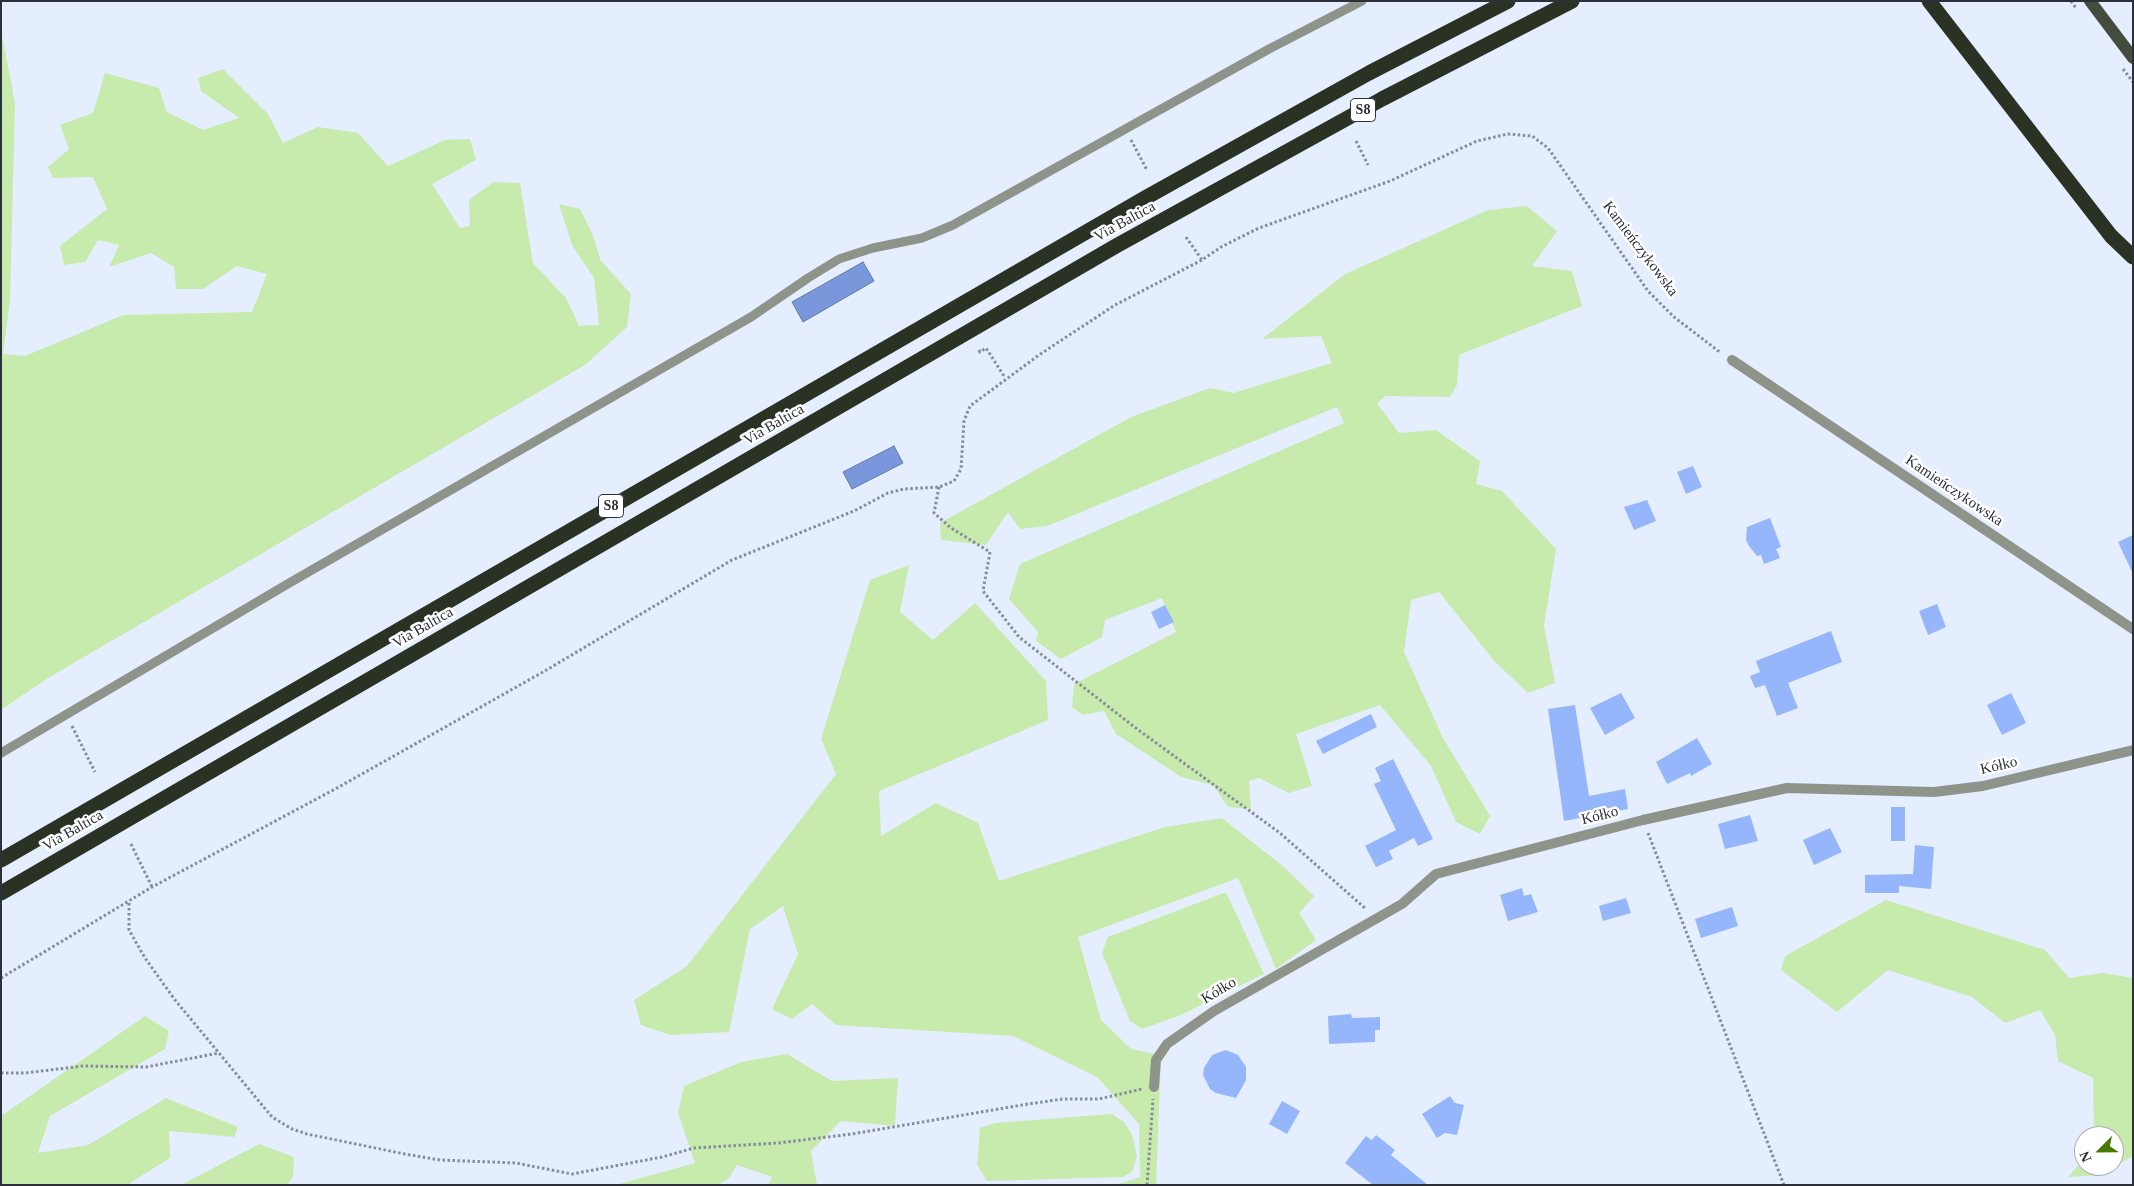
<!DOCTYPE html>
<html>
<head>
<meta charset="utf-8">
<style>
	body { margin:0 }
	#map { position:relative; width:2134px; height:1186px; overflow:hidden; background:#e5eefe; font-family:"Times New Roman",serif }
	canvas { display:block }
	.frame { position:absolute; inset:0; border:2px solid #2c3038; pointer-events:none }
	.north { position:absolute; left:2074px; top:1126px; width:50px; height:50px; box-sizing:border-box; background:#fff; border:1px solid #abacaf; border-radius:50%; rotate:247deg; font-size:14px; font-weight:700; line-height:20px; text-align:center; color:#2c3038 }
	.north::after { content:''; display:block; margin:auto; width:18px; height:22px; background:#477902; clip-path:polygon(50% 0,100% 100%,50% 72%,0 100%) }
</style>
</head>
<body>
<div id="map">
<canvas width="2134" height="1186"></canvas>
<div class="frame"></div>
<div class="north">N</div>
</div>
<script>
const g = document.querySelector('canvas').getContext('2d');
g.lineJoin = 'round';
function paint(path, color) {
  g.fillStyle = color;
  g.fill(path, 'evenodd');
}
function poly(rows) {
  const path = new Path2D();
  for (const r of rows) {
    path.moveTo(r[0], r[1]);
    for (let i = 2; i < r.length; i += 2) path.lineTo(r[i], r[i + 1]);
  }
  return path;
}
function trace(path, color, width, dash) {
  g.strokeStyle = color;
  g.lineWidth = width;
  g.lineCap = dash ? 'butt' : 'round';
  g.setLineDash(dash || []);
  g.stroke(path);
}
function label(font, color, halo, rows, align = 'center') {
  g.font = font + ' "Times New Roman",serif';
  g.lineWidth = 5;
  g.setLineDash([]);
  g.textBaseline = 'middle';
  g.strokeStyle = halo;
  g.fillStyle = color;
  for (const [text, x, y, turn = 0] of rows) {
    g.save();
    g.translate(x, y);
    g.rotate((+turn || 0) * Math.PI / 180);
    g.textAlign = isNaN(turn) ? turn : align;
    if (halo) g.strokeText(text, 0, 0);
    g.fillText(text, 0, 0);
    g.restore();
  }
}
const green = poly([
	[1,30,15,103,10,300,3,354,25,356,123,315,252,312,267,274,237,266,203,289,176,289,174,267,151,253,109,267,119,245,98,240,85,262,64,265,60,246,107,209,93,177,53,178,48,167,69,149,60,125,93,113,105,73,159,88,167,112,203,130,239,118,201,91,198,78,223,69,268,114,283,143,318,127,358,133,388,166,445,140,470,139,476,160,432,184,460,228,470,226,469,200,493,182,520,183,533,263,566,298,579,326,599,325,594,278,572,245,559,204,580,209,592,233,601,261,631,294,627,327,585,365,48,678,1,710],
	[1527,206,1557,231,1532,266,1572,271,1582,306,1459,355,1457,385,1450,397,1386,396,1377,403,1399,433,1436,430,1480,461,1476,484,1502,491,1556,549,1544,626,1555,683,1528,693,1495,662,1439,592,1411,600,1404,652,1443,738,1490,816,1480,834,1456,822,1431,766,1380,705,1296,734,1312,786,1289,793,1259,778,1249,781,1251,809,1228,807,1213,785,1181,777,1116,734,1104,711,1083,715,1072,707,1074,684,1176,632,1162,598,1105,620,1102,637,1061,659,1036,641,1038,632,1009,599,1020,564,1344,423,1337,407,1047,526,1020,529,1008,512,986,545,941,540,940,523,1131,417,1210,388,1233,393,1332,363,1321,336,1262,339,1345,274,1488,210],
	[909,565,900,612,933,640,975,603,1046,681,1048,720,879,791,881,836,936,803,978,823,999,881,1165,827,1222,818,1284,867,1314,896,1299,913,1316,940,1276,969,1238,878,1078,937,1101,1020,1131,1049,1161,1055,1156,1185,1115,1185,1140,1177,1139,1124,1097,1077,1013,1036,836,1025,812,1004,792,1019,772,1009,798,954,783,906,750,929,729,1032,670,1035,641,1025,634,1000,687,966,836,774,821,739,870,580],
	[1226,892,1264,974,1181,1015,1142,1029,1130,1021,1102,953,1108,937],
	[1886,900,2045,950,2069,978,2103,973,2133,978,2133,1156,2100,1175,2068,1177,2084,1159,2084,1166,2114,1166,2114,1136,2094,1136,2093,1078,2058,1061,2055,1035,2040,1010,2005,1023,1972,997,1888,970,1837,1012,1781,970,1785,956],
	[145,1016,169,1031,165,1049,50,1116,38,1153,88,1145,166,1098,238,1127,234,1137,169,1131,170,1158,130,1183,130,1185,1,1185,1,1116],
	[787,1054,832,1081,898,1078,895,1126,841,1121,811,1151,817,1185,768,1185,772,1177,737,1165,729,1178,718,1185,616,1185,695,1163,678,1113,684,1086,741,1062],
	[1112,1114,1124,1122,1132,1135,1137,1156,1132,1172,1123,1177,987,1181,977,1165,980,1128,995,1123],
	[259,1144,294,1157,293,1177,287,1185,181,1185]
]);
const water = poly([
	[863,262,874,281,803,322,792,302,863,262],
	[894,446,903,463,852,489,843,472,894,446]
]);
const building = poly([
	[1693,466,1702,487,1686,494,1677,472],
	[1647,500,1656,521,1634,530,1624,507],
	[1770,518,1781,547,1776,549,1780,558,1764,564,1761,555,1757,556,1749,546,1746,540,1747,527],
	[2133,535,2133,574,2118,542],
	[1937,604,1946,627,1928,635,1919,611],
	[1165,605,1174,622,1159,629,1151,612],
	[1831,631,1842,662,1788,683,1798,708,1777,716,1765,685,1755,688,1750,676,1760,672,1756,661],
	[1621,693,1635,718,1605,735,1590,708],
	[2011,693,2026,723,2002,735,1987,705],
	[1575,705,1589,796,1625,789,1628,809,1564,821,1548,709],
	[1371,714,1377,727,1323,754,1316,741],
	[1697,738,1712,764,1691,776,1690,773,1667,784,1656,762],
	[1393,759,1433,839,1418,846,1414,838,1389,851,1393,859,1376,867,1365,846,1396,830,1374,784,1381,781,1375,768],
	[1891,807,1905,807,1905,841,1891,841],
	[1750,815,1758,841,1725,849,1718,824],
	[1830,828,1842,852,1814,865,1803,840],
	[1915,845,1934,847,1931,889,1899,886,1899,893,1865,893,1865,875,1913,874],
	[1522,888,1524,896,1531,894,1538,912,1508,921,1500,895],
	[1626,898,1631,913,1603,921,1599,906],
	[1732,907,1738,926,1701,938,1695,919],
	[1351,1014,1352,1018,1380,1017,1380,1030,1375,1030,1375,1042,1329,1044,1328,1016],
	[1226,1050,1238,1055,1246,1067,1246,1080,1236,1098,1216,1093,1210,1089,1203,1075,1204,1068,1212,1055],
	[1450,1096,1455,1103,1464,1105,1457,1135,1445,1133,1437,1138,1422,1114],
	[1282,1101,1300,1111,1287,1134,1269,1124],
	[1376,1135,1395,1150,1391,1155,1428,1185,1373,1185,1345,1163,1366,1136,1372,1140]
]);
const path = poly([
	[2071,1,2076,8],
	[2123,69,2133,82],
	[1131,140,1147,170],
	[1356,141,1368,165],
	[1186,237,1202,260,1221,247,1259,228,1390,181,1477,141,1508,134,1532,136,1548,148,1648,291,1674,317,1721,353],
	[979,350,980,352,986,348,1004,376],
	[939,487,934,513,951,528,990,552,983,591,1019,637,1137,729,1280,833,1366,909],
	[72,726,95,772],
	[1648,833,1784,1185],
	[131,844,152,887],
	[129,903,129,930,145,958,175,1000,272,1117,292,1129,307,1134,405,1154,440,1160,516,1163,572,1174,662,1157,694,1148,778,1143,852,1134,1028,1104,1063,1099,1099,1099,1142,1089],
	[1,978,152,887,337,788,543,672,732,560,854,511,888,493,904,489,939,487,954,481,961,469,964,421,970,406,1039,355,1115,305,1202,260],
	[1,1073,25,1073,83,1066,146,1067,219,1053],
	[1147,1185,1153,1099]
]);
const service = poly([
	[1,753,291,582,751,317,808,278,839,259,873,248,922,238,953,225,1269,49,1362,1]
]);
const minor = poly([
	[1732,360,2133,629],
	[1154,1087,1156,1060,1167,1044,1214,1011,1402,904,1436,874,1643,820,1787,788,1934,792,1983,786,2133,750]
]);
const primary = poly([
	[2090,1,2133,58]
]);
const motorway = poly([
	[1929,1,2111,236,2133,257],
	[1,860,1145,198,1369,73,1508,1],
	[1,893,1116,246,1382,99,1572,1]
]);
const shields = [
	[1363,110,25],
	[611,506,25]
];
const shieldNames = [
	["S8",1363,110],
	["S8",611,506]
];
const streetNames = [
	["Via Baltica",1125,222,-29],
	["Kamieńczykowska",1640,249,53],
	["Via Baltica",774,425,-30],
	["Kamieńczykowska",1954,491,34],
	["Via Baltica",423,628,-30],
	["Kółko",1999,766,-13],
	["Kółko",1600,816,-14],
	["Via Baltica",73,831,-30],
	["Kółko",1219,991,-31]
];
paint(green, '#c7ebad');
paint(water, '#7997da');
trace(water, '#6278a9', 1);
paint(building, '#96b6fb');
trace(path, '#868c98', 3, [2.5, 2.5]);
trace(service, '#8f948b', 9);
trace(minor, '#8f948b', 10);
trace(primary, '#434c3d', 12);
trace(motorway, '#2a3323', 15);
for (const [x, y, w] of shields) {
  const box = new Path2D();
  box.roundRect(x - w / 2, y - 11.5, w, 23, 4);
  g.fillStyle = '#fff';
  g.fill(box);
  trace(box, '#2c3038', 1);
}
label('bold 14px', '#2c3038', null, shieldNames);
label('15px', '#2c3038', '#fff', streetNames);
</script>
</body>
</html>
